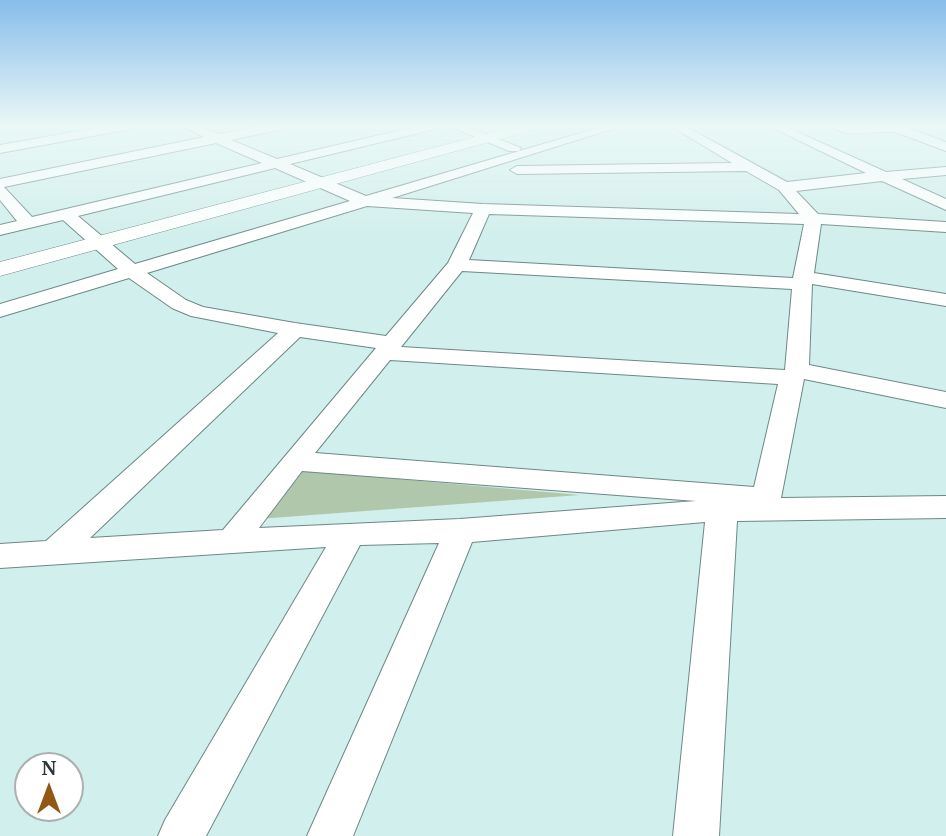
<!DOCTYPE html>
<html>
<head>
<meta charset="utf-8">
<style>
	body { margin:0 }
	#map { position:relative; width:946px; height:836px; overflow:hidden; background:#d1efec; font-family:"Noto Serif",serif }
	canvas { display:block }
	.north { position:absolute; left:14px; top:752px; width:70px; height:70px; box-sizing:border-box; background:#fff; border:2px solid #abafaf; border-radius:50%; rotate:0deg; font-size:19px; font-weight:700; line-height:28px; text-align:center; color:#2d3837 }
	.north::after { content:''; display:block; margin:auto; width:24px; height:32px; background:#915713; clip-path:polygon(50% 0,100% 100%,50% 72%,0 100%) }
</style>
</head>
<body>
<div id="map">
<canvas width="946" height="836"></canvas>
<div class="north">N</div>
</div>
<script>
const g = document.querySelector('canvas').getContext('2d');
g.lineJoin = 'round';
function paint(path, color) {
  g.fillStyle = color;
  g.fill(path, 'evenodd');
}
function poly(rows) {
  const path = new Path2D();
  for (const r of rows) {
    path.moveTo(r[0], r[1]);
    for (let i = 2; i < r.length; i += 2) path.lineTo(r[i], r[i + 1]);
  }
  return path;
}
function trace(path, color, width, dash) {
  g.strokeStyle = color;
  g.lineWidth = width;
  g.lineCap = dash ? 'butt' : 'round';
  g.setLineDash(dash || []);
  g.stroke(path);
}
const green = poly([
	[294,470,580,495,258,519]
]);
const minor = poly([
	[113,125,137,125,131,129,0,153,0,145,113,125],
	[180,125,195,125,219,134,268,125,290,125,288,128,231,140,277,159,423,125,442,125,440,128,290,164,366,196,608,125,625,125,392,198,483,204,799,214,779,190,746,171,517,174,510,170,517,166,732,163,669,125,683,125,787,182,866,173,767,125,782,125,886,172,946,167,946,175,902,179,946,199,946,210,882,181,796,191,818,214,946,222,946,232,821,224,814,273,946,294,946,306,812,284,809,365,946,392,946,408,804,379,781,498,946,496,946,518,737,521,719,836,673,836,705,522,472,542,353,836,307,836,439,543,360,545,206,836,158,836,165,820,326,547,0,568,0,544,46,541,278,333,191,316,172,308,129,278,0,317,0,304,118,269,63,220,0,235,0,225,17,221,0,200,0,179,204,137,180,125],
	[216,143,262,163,32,217,4,187,216,143],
	[275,168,350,201,135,264,78,216,275,168],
	[367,206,473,213,448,263,386,336,295,323,203,307,186,300,147,273,367,206],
	[489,214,804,224,793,278,469,260,489,214],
	[462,271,792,289,785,370,401,347,462,271],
	[300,337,376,348,223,530,90,538,300,337],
	[390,360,778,384,754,487,315,453,390,360],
	[302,471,696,501,460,519,259,528,302,471],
	[447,125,463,125,521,148,519,151,509,151,447,125],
	[828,125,900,125,946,142,946,151,895,132,844,133,828,125]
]);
const tertiary = poly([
	[520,125,542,125,540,128,0,276,0,262,520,125]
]);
paint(green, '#b0c7ab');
trace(minor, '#6d8886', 2);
trace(tertiary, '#6d8886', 1);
paint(minor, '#fff');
paint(tertiary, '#fff');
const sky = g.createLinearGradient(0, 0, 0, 242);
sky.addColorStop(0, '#88bdeb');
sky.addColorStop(0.52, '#eaf8f6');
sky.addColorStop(1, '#eaf8f600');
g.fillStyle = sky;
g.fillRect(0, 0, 946, 242);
</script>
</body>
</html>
